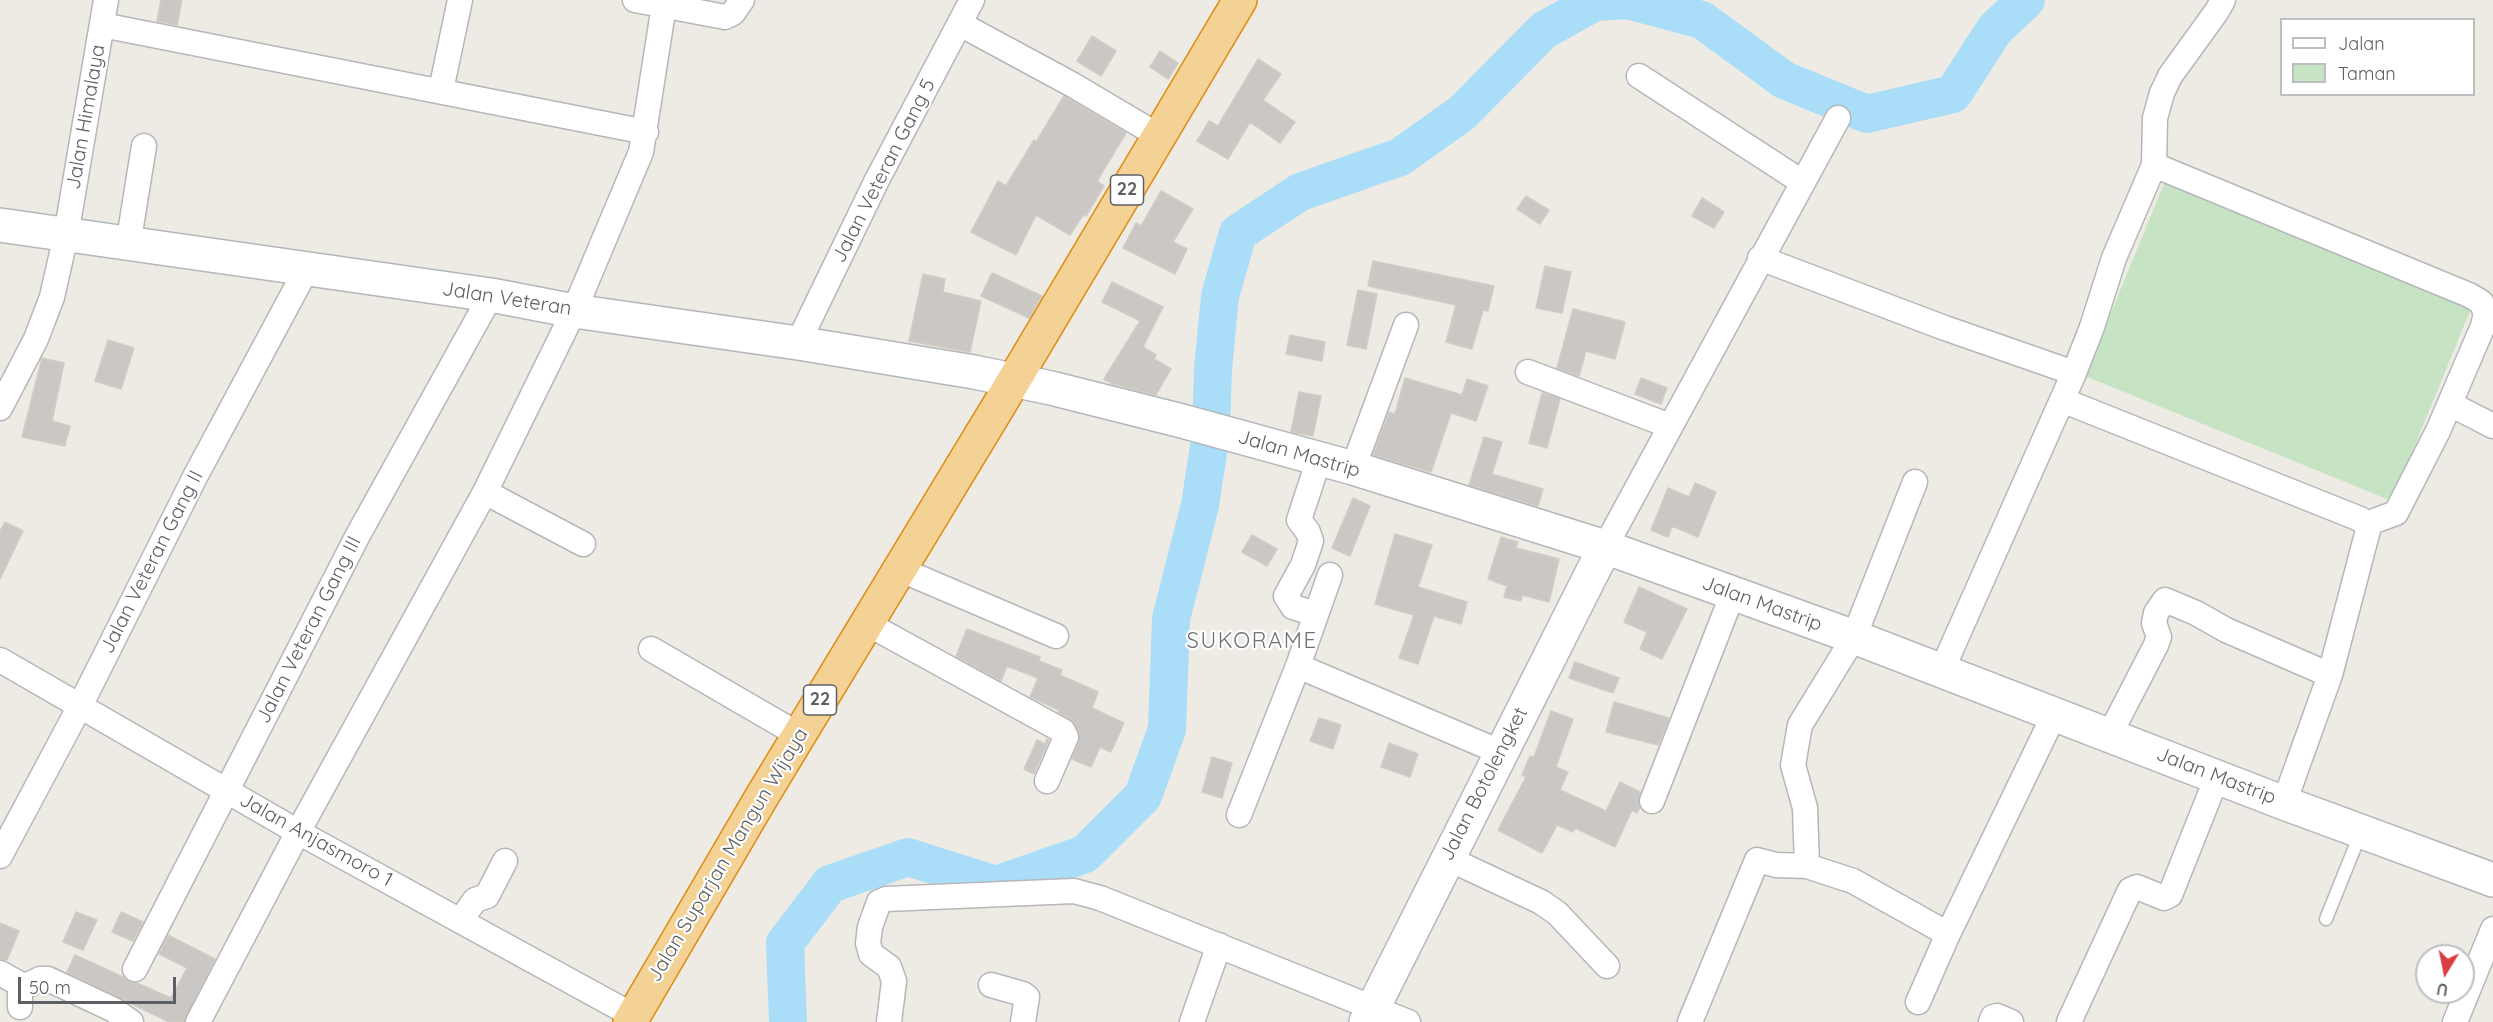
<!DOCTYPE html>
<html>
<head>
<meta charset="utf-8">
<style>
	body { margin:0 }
	#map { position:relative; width:2493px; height:1022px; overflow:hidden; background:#edebe4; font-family:Quicksand,sans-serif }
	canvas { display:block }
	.legend { position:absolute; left:2280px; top:18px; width:195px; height:78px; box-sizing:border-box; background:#fff; border:2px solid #bebfc1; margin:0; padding:8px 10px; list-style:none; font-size:18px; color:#5c6064 }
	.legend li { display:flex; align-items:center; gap:12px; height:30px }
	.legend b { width:30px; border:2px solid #bebfc1 }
	.north { position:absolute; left:2415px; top:944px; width:60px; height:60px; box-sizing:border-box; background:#fff; border:2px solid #bebfc1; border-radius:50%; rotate:190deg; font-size:16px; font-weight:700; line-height:24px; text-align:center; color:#5c6064 }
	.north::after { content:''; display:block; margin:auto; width:21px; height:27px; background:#da3e41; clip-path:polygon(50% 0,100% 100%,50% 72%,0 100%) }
	.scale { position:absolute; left:18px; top:977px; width:158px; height:27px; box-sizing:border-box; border:3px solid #5c6064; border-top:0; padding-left:8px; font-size:18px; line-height:21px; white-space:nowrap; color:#5c6064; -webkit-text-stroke:4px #fff; paint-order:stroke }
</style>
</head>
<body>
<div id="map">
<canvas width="2493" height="1022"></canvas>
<ul class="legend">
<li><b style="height:8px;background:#fff"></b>Jalan</li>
<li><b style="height:16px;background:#c6e3c3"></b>Taman</li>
</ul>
<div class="north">U</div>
<div class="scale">50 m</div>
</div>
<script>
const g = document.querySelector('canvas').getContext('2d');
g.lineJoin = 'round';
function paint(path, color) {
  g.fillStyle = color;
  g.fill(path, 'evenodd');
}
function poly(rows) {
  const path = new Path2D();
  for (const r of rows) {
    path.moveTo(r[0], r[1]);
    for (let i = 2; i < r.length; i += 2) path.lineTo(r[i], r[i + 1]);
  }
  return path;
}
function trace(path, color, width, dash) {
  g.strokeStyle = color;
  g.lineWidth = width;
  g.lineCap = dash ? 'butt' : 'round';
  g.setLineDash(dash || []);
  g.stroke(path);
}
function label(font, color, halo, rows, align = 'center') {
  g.font = font + ' Quicksand,sans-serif';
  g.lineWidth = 4.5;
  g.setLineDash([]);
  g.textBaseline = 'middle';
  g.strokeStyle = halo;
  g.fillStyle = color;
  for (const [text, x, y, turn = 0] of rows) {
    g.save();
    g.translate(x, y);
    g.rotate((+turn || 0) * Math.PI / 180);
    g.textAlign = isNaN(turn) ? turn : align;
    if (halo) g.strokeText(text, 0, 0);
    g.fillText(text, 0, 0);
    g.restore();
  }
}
const green = poly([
	[2166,179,2473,304,2392,501,2085,376]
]);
const river = poly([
	[1627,0,1702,20,1784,80,1867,114,1953,94,1995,29,2026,0],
	[788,1022,785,943,830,884,908,857,996,885,1085,854,1143,796,1167,729,1171,619,1200,505,1211,433,1213,369,1220,296,1238,233,1300,192,1400,157,1462,113,1544,30,1595,2,1627,0]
]);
const building = poly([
	[161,0,182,0,177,25,157,21,161,0],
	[1092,36,1116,51,1101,76,1077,61,1092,36],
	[1160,51,1178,63,1168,79,1150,67,1160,51],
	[1258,59,1281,74,1263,100,1295,122,1280,143,1250,122,1228,159,1197,141,1209,121,1218,126,1258,59],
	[1064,96,1126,133,1097,181,1104,186,1086,216,1083,215,1070,235,1036,215,1016,255,971,232,998,181,1006,186,1034,140,1036,142,1064,96],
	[1161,191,1193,209,1173,242,1187,249,1175,274,1123,248,1136,223,1141,226,1161,191],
	[1526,196,1549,210,1540,224,1517,209,1526,196],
	[1702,198,1724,212,1714,228,1692,216,1702,198],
	[1373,261,1494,286,1488,311,1483,310,1472,349,1446,342,1456,305,1368,286,1373,261],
	[1545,266,1571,272,1562,313,1536,308,1545,266],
	[992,273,1042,296,1029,318,981,296,992,273],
	[923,274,945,279,943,292,981,301,970,352,909,341,923,274],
	[1112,282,1163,307,1143,347,1156,355,1154,359,1171,369,1156,395,1113,384,1104,379,1140,321,1102,302,1112,282],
	[1358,290,1377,294,1366,349,1347,345,1358,290],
	[1573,309,1625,322,1615,359,1586,351,1579,376,1557,368,1573,309],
	[1290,335,1325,342,1322,361,1286,354,1290,335],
	[108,340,134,348,121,389,95,381,108,340],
	[42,358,64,363,52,421,70,426,65,446,22,437,42,358],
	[1405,378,1462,395,1467,379,1488,386,1476,421,1451,413,1431,472,1373,455,1389,412,1395,414,1405,378],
	[1641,378,1667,388,1661,404,1635,394,1641,378],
	[1299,392,1321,396,1313,436,1291,432,1299,392],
	[1542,393,1560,399,1547,448,1529,443,1542,393],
	[1484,437,1502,442,1492,474,1543,489,1538,506,1469,485,1484,437],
	[1695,483,1716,492,1698,537,1672,526,1668,537,1651,530,1668,488,1689,497,1695,483],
	[1353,498,1370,506,1350,556,1332,548,1353,498],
	[5,522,23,531,0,579,0,531,5,522],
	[1395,534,1432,545,1418,587,1467,602,1461,624,1434,616,1418,664,1399,658,1414,615,1375,604,1395,534],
	[1252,535,1277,549,1267,566,1242,552,1252,535],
	[1501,537,1518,542,1516,548,1559,559,1549,602,1522,595,1521,601,1504,597,1507,586,1488,579,1501,537],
	[1639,587,1687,609,1662,659,1640,649,1647,632,1624,622,1639,587],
	[967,629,1040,657,1039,661,1062,670,1060,675,1098,692,1092,708,1124,723,1111,752,1100,747,1091,767,1072,759,1079,742,1079,731,1070,719,1058,712,1059,710,1030,697,1038,678,1007,666,1001,681,956,656,967,629],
	[1575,662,1619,678,1613,693,1569,678,1575,662],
	[1614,702,1669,718,1658,745,1606,732,1614,702],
	[1551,711,1573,719,1556,767,1568,772,1560,790,1606,811,1620,782,1640,792,1638,803,1640,807,1637,813,1632,810,1615,847,1575,828,1573,832,1557,825,1542,853,1498,830,1526,777,1522,775,1530,756,1534,757,1551,711],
	[1319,718,1341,725,1333,749,1310,741,1319,718],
	[1047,739,1049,740,1034,774,1024,769,1037,740,1045,744,1047,739],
	[1389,743,1418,754,1410,777,1381,767,1389,743],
	[1212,757,1232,763,1222,798,1202,792,1212,757],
	[76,912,97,920,83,950,63,942,76,912],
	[121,912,143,922,133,941,112,932,121,912],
	[0,923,19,931,7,960,0,959,0,923],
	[168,935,215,959,184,1022,169,1022,67,972,75,955,123,977,129,982,137,983,171,998,187,968,159,954,168,935]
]);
const lane = poly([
	[2326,919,2361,832]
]);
const street = poly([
	[635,0,725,17,733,13,742,0],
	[960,24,1073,85,1159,136],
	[102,25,646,132],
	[1639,76,1802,182],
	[441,90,460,0],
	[2154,165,2469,295,2481,302,2486,313,2483,326,2438,431,2396,513,2366,524],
	[128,245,144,146],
	[1760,258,1942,327,2074,373,1941,672],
	[798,343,877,180,972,0],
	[1528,372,1670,426],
	[2074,373,2092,327,2114,258,2154,165,2155,118,2162,93,2170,76,2217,11,2223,0],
	[2062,400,2360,519,2366,524,2368,530,2330,675,2284,803],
	[2450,404,2493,426],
	[0,408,36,339,52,297,66,235,106,0],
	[1353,468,1406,325],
	[485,492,583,544],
	[1605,547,1838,118],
	[899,569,1056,636],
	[1316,614,1293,607,1286,596,1303,565,1311,541,1308,532,1299,520,1319,459],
	[866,623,1063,731,1066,737,1047,781],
	[651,649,799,735],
	[0,660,298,832,634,1016],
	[1298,666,1500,752],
	[2109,736,2156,645,2159,637,2154,623,2156,613,2165,600,2196,613,2226,630,2330,675],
	[1652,801,1733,593],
	[1239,815,1298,666,1330,575],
	[0,856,80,706,196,475,306,270],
	[1447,858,1541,902,1557,913,1607,966],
	[1807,866,1805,808,1793,765,1800,725,1854,637,1915,482],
	[461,920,475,900,487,896,505,861],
	[135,969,358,535,491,295],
	[0,973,20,984,20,1007],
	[20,984,28,985,40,979,48,979,114,1010,131,1022],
	[991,985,1023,994,1027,997,1023,1022],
	[1918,1002,1948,934],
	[198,1022,298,832,485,492,574,311,641,152,664,5],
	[889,1022,894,981,889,967,871,954,868,943,870,927,879,902,886,899,1074,891,1100,898,1408,1022],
	[1192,1022,1219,945],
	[1690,1022,1757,860,1776,865,1807,866,1853,881,1948,934,2054,715],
	[1991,1022,1993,1017,1997,1016,2011,1022],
	[2069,1022,2130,890,2137,887,2164,898,2170,895,2217,777],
	[2455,1022,2493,929]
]);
const secondary = poly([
	[0,225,491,295,574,311,798,343,974,372,1051,388,1182,421,1353,468,1605,547,1854,637,2284,803,2493,880],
	[1366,1022,1605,547]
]);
const highway = poly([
	[630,1022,761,798,998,407,1240,0]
]);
const shields = [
	[1127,190,33],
	[820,700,33]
];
const shieldNames = [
	["22",1127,190],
	["22",820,700]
];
const streetNames = [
	["Jalan Himalaya",86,117,-80],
	["Jalan Veteran Gang 5",884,171,-63],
	["Jalan Veteran",507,299,9],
	["Jalan Mastrip",1299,454,16],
	["Jalan Veteran Gang II",152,562,-63],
	["Jalan Mastrip",1762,604,20],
	["Jalan Veteran Gang III",309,630,-63],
	["Jalan Mastrip",2216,776,21],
	["Jalan Botolengket",1484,784,-63],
	["Jalan Anjasmoro 1",316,840,29],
	["Jalan Suparjan Mangun Wijaya",728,855,-59]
];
const quarterNames = [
	["SUKORAME",1252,641]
];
paint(green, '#c6e3c3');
trace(river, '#aadef8', 38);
paint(building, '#cbc7c4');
trace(building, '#d2ccc3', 1.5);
trace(lane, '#b5b7ba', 15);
trace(street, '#b5b7ba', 27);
trace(secondary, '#b3b7bb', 36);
trace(highway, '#df8b13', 36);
trace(lane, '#fff', 12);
trace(street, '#fff', 24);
trace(secondary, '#fff', 33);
trace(highway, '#f4d295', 33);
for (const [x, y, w] of shields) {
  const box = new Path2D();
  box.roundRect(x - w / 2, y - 15, w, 30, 4.5);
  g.fillStyle = '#fff';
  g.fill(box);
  trace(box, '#5c6064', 1.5);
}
label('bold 18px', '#5c6064', null, shieldNames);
label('20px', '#5c6064', '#fff', streetNames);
g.letterSpacing = '1.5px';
label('22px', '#6d7276', '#fff', quarterNames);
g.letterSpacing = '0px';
</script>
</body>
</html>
